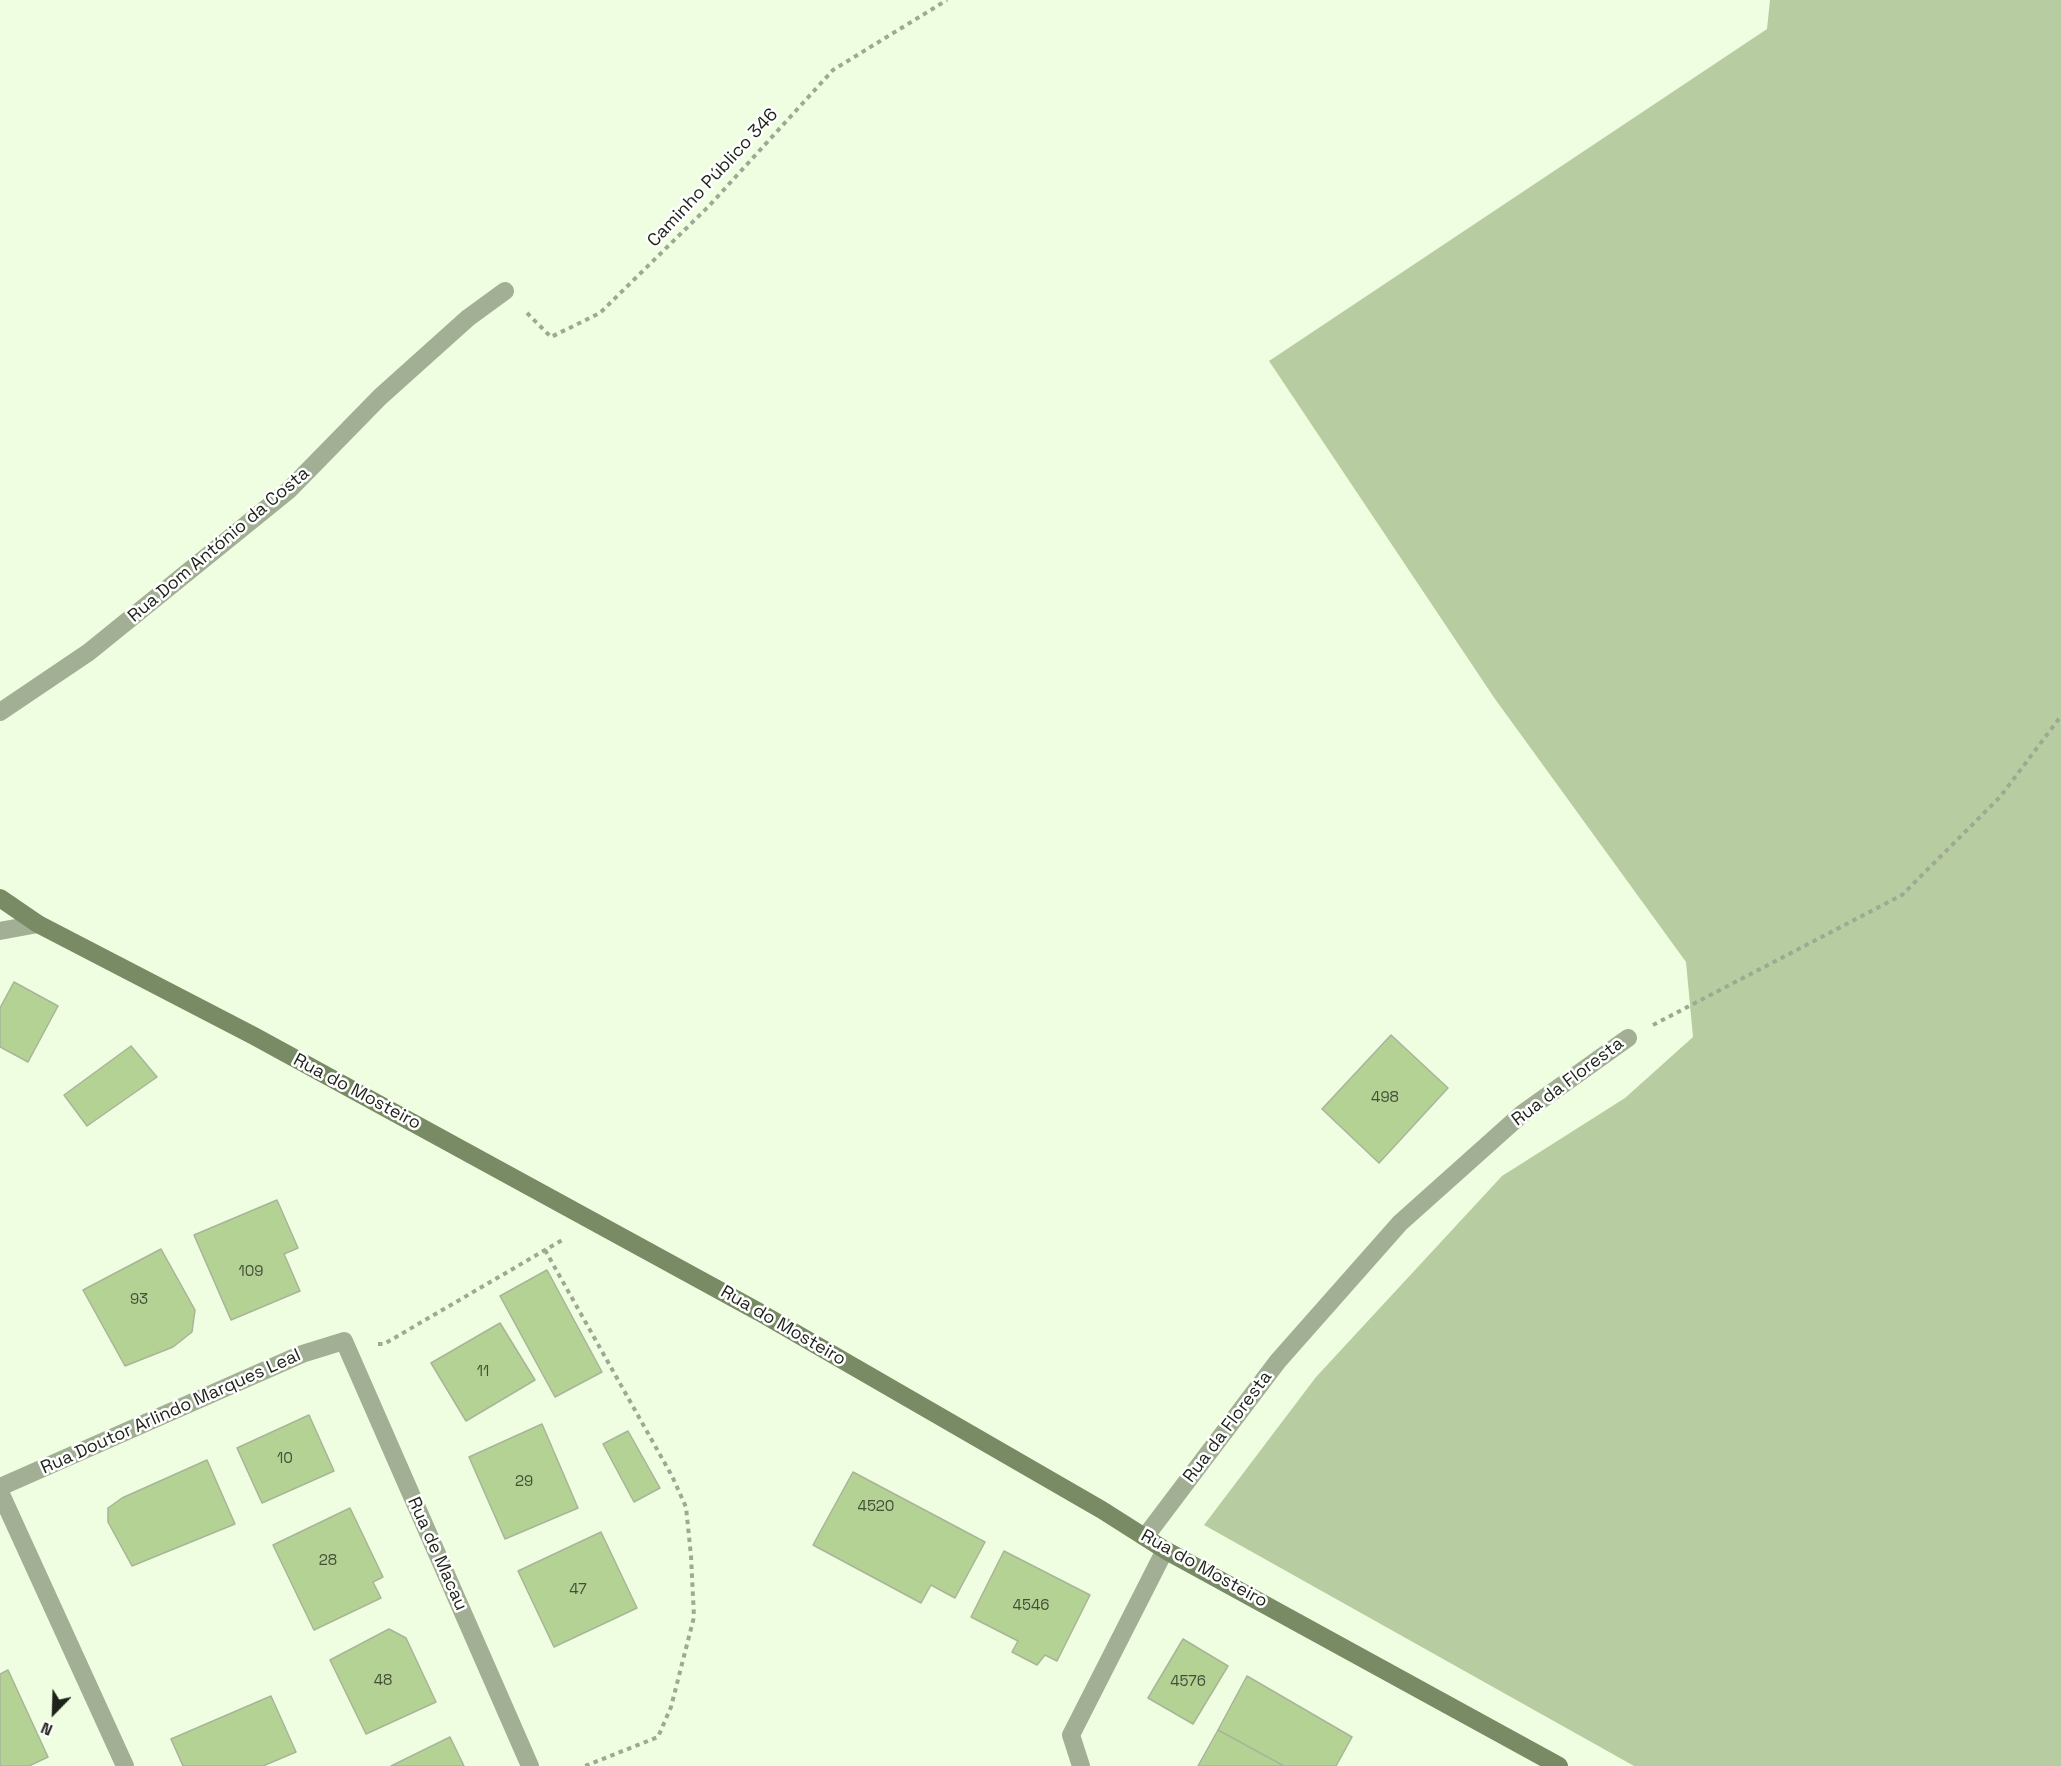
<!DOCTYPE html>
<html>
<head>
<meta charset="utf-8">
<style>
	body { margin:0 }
	#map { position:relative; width:2061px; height:1766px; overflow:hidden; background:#effee0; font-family:"Space Grotesk",sans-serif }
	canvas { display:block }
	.north { position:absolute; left:24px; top:1682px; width:60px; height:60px; -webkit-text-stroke:4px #fff; paint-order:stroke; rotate:203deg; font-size:16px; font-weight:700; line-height:24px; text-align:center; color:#1e2319 }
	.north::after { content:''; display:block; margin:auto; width:21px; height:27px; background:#1e2319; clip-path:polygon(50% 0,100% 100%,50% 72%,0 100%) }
</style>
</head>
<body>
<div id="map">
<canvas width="2061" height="1766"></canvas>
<div class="north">N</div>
</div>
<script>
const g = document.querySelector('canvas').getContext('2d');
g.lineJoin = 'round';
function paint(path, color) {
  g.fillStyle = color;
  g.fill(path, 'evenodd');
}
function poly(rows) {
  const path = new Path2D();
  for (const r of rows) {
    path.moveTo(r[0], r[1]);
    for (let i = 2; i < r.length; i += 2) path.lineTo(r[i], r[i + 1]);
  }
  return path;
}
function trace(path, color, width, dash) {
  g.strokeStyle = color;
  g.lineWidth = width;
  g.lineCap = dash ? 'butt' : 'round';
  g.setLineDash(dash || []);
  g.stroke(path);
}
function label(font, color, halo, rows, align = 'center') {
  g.font = font + ' "Space Grotesk",sans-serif';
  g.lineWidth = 5;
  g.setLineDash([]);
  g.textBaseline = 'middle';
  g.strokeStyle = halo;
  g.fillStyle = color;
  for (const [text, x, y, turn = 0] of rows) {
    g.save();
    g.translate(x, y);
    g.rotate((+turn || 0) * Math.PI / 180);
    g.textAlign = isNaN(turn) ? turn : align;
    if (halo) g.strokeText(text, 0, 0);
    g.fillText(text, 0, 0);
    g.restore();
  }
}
const green = poly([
	[1770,0,2061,0,2061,1766,1634,1766,1204,1525,1316,1377,1502,1176,1625,1098,1693,1037,1686,962,1495,699,1269,361,1767,29]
]);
const building = poly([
	[14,982,58,1006,28,1062,0,1047,0,1008,14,982],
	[1391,1035,1448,1088,1379,1163,1322,1109,1391,1035],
	[131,1046,157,1077,87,1126,64,1095,131,1046],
	[277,1200,298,1248,284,1254,300,1291,231,1320,194,1235,277,1200],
	[161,1249,195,1310,192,1332,173,1347,125,1366,83,1290,161,1249],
	[547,1270,602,1372,555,1397,500,1296,547,1270],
	[500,1323,535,1380,466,1421,431,1363,500,1323],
	[309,1415,334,1471,262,1503,237,1448,309,1415],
	[542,1424,578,1508,505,1539,469,1457,542,1424],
	[628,1431,660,1488,634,1502,603,1444,628,1431],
	[207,1460,235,1524,132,1566,108,1522,108,1508,122,1498,207,1460],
	[853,1472,985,1542,955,1598,931,1585,921,1603,813,1545,853,1472],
	[350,1508,383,1577,373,1582,381,1598,314,1630,273,1545,350,1508],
	[601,1532,637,1608,554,1647,518,1571,601,1532],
	[1004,1551,1090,1595,1057,1661,1045,1655,1037,1665,1012,1652,1018,1641,971,1617,1004,1551],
	[389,1629,406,1638,436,1702,366,1734,330,1660,389,1629],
	[1183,1639,1228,1666,1193,1724,1148,1698,1183,1639],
	[8,1670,48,1757,29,1766,0,1766,0,1674,8,1670],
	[1247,1676,1352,1737,1336,1766,1284,1766,1218,1730,1247,1676],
	[271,1696,296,1752,263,1766,183,1766,171,1739,271,1696],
	[1218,1730,1284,1766,1198,1766,1218,1730],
	[450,1737,464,1766,391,1766,450,1737]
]);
const path = poly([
	[527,313,551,337,600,313,709,206,833,70,947,0],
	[1653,1025,1902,895,2000,797,2061,716],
	[545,1250,672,1476,686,1507,691,1556,694,1617,671,1707,658,1737,585,1766],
	[378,1344,384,1344,564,1239]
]);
const street = poly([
	[0,712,89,652,289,490,380,397,468,318,505,291],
	[0,931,38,924],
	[0,1487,302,1354,344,1341,530,1766],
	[0,1492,125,1766],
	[1145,1537,1278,1361,1400,1223,1523,1113,1628,1038],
	[1081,1766,1071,1735,1165,1550]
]);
const secondary = poly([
	[0,898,38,924,254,1036,759,1312,1102,1510,1165,1550,1559,1766]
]);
const numberNames = [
	["498",1385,1098],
	["109",251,1272],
	["93",139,1300],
	["11",483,1372],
	["10",285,1459],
	["29",524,1482],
	["4520",876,1507],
	["28",328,1561],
	["47",578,1590],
	["4546",1031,1606],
	["48",383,1681],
	["4576",1188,1682]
];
const streetNames = [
	["Caminho Público 346",713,178,-47],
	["Rua Dom António da Costa",219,545,-40],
	["Rua da Floresta",1568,1082,-37],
	["Rua do Mosteiro",357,1092,28],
	["Rua do Mosteiro",783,1326,30],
	["Rua Doutor Arlindo Marques Leal",171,1412,-24],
	["Rua da Floresta",1228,1427,-53],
	["Rua de Macau",437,1554,66],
	["Rua do Mosteiro",1204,1569,29]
];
paint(green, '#b7cda1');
paint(building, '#b5d295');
trace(building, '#a7b598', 1.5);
trace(path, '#9ea993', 4, [4.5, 4.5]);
trace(street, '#a2af95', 18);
trace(secondary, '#798b65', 18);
label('15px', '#444f38', null, numberNames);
label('18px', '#1e2319', '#fff', streetNames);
</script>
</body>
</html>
